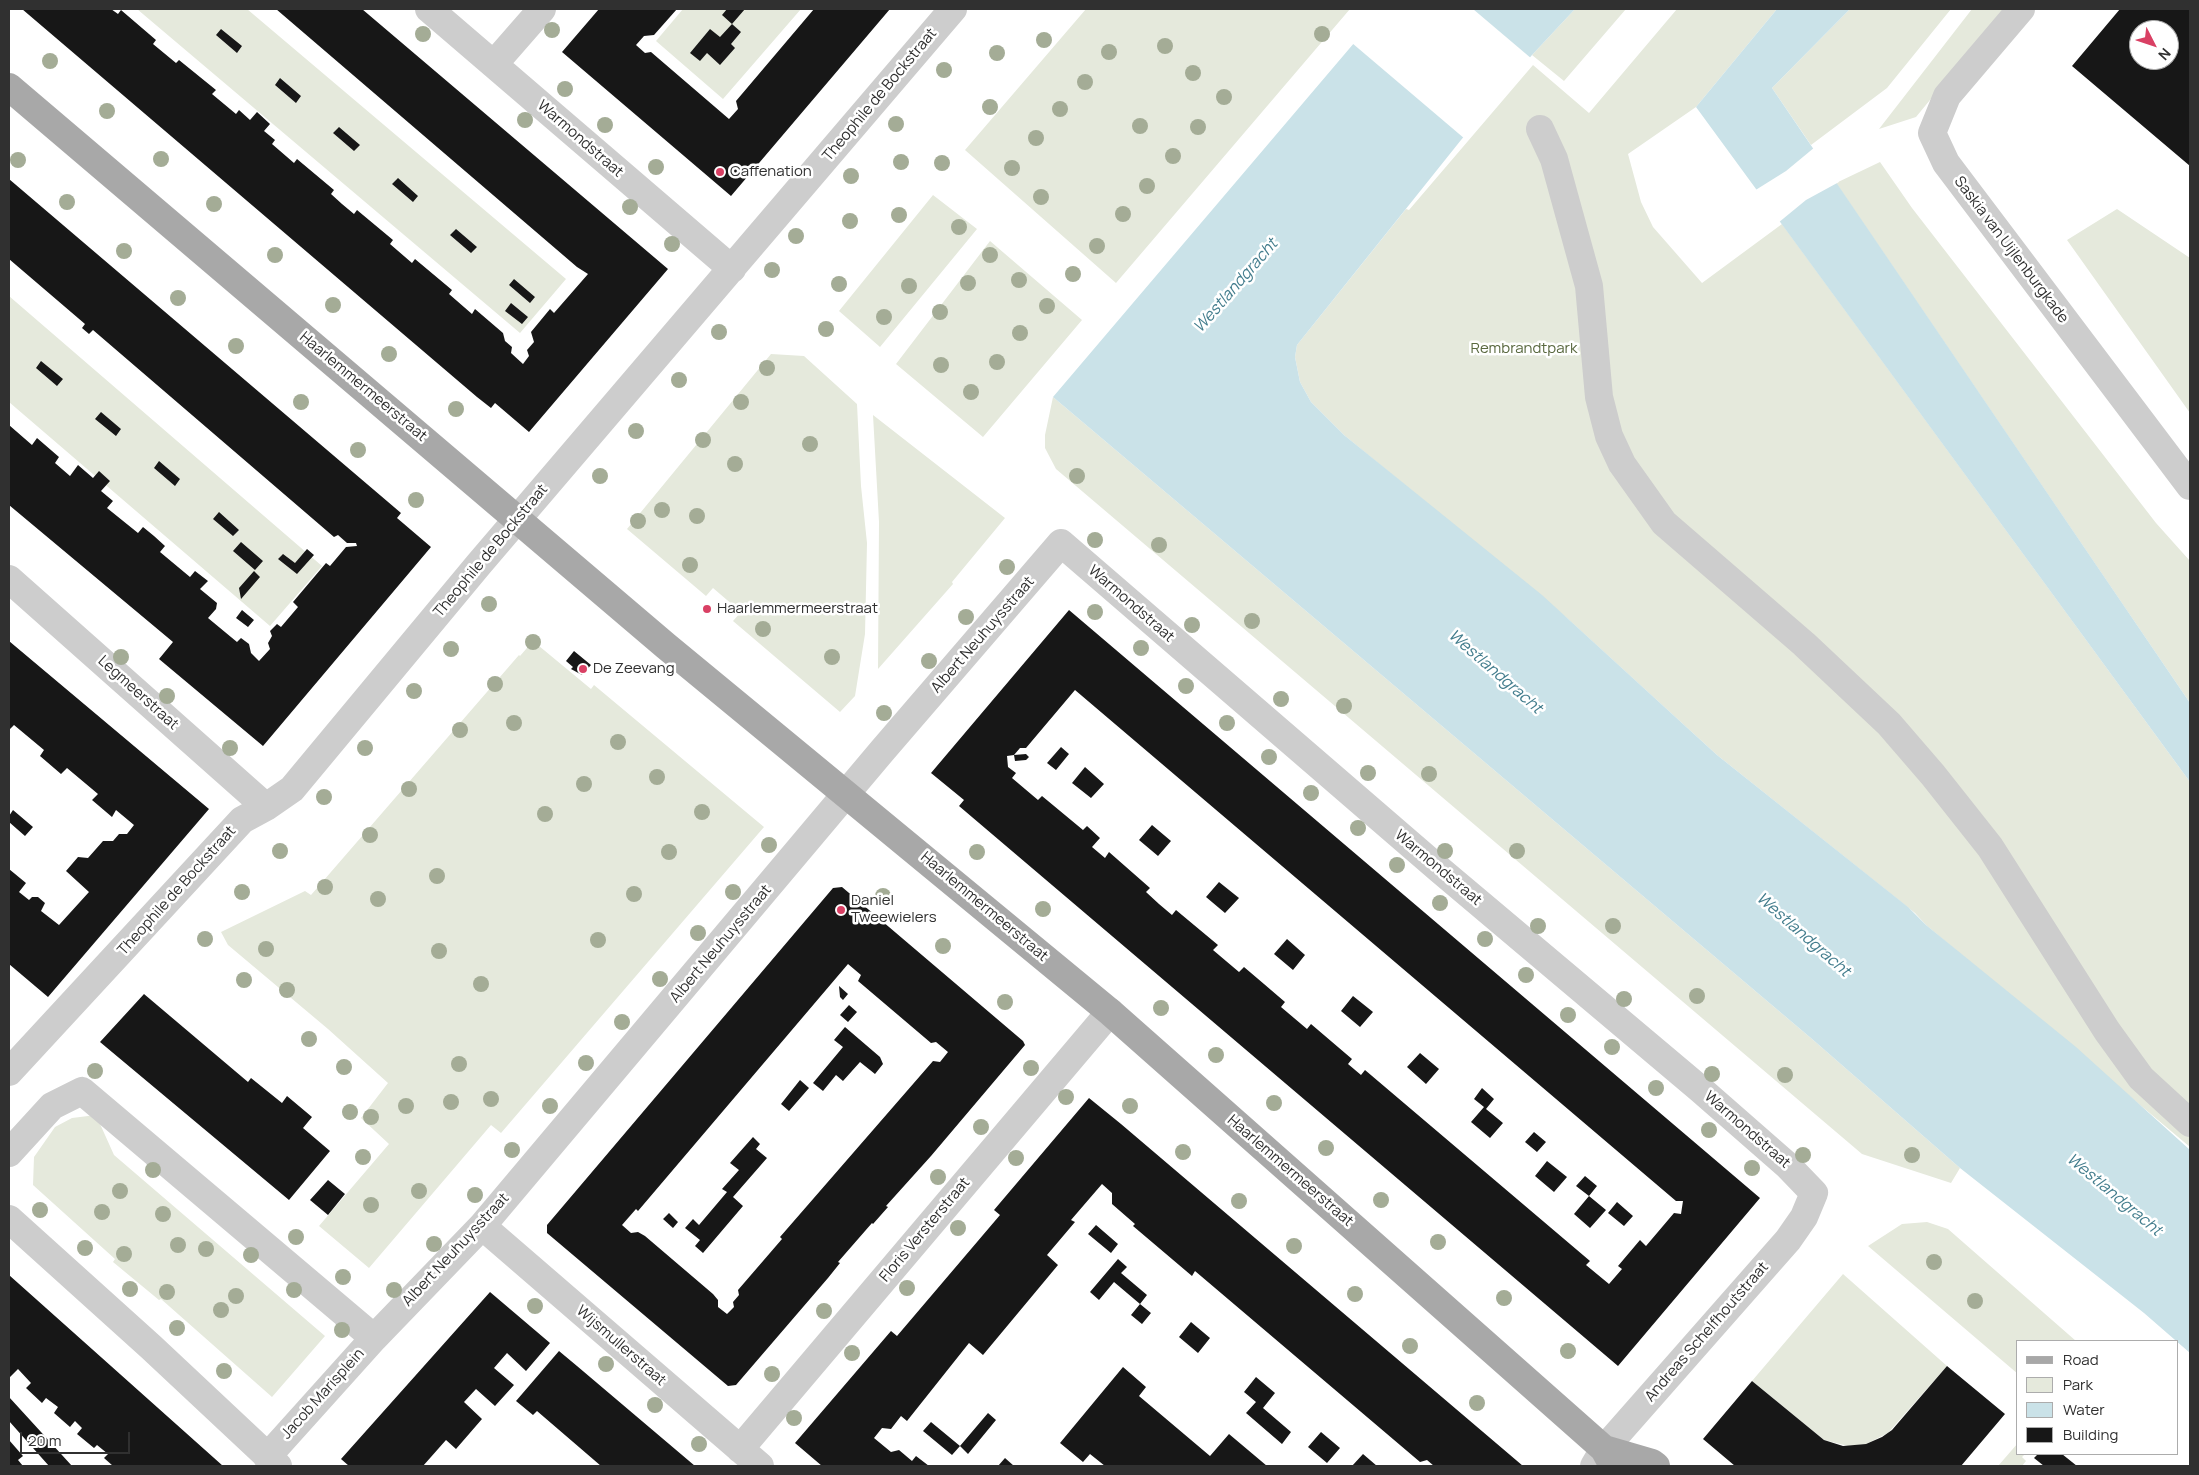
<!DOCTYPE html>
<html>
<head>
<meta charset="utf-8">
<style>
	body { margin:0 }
	#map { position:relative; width:2199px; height:1475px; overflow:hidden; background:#fff; font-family:Manrope,sans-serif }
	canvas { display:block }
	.frame { position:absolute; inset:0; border:10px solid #303030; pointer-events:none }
	.legend { position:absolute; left:2016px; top:1340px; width:162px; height:115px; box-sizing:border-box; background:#fff; border:1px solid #acacac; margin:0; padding:6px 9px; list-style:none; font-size:15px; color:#303030 }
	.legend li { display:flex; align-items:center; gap:10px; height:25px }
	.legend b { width:25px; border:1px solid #acacac }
	.north { position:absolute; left:2129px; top:20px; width:50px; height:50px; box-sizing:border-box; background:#fff; border:1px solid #acacac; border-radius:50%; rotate:131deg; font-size:14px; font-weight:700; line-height:20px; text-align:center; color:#303030 }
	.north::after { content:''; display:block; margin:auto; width:18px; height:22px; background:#d94064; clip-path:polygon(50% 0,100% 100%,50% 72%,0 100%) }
	.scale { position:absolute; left:20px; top:1432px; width:110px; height:22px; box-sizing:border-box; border:2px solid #303030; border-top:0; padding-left:6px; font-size:15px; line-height:18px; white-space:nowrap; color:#303030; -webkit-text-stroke:4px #fff; paint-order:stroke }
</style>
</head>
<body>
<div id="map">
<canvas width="2199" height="1475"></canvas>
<div class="frame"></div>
<ul class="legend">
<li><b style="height:6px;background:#a8a8a8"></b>Road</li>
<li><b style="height:14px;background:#e5e9dc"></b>Park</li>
<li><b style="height:14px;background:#cae2e8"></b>Water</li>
<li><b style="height:14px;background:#171717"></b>Building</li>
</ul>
<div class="north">N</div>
<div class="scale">20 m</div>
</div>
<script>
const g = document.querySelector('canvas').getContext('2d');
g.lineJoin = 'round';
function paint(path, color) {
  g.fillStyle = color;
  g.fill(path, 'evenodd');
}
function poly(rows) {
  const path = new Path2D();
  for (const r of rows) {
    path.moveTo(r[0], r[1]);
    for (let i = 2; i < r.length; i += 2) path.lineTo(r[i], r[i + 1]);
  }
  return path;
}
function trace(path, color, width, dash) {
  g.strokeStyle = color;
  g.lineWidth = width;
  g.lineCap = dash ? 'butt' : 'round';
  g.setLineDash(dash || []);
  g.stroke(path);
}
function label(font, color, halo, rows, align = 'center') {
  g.font = font + ' Manrope,sans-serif';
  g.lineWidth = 5;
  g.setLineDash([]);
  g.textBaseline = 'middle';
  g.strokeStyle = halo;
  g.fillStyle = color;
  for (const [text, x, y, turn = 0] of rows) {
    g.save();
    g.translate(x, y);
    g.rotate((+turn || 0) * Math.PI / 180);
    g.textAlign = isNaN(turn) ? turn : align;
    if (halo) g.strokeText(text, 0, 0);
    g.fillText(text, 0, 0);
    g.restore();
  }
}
const green = poly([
	[137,9,247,9,566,279,520,333],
	[683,9,801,9,723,99,656,41],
	[1086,9,1350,9,1116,283,965,150],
	[1575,9,1626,9,1564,81,1532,55],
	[1677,9,1777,9,1696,107,1628,154,1641,202,1653,227,1702,283,1782,224,2190,782,2190,1147,1926,925,1915,913,1717,755,1568,619,1344,435,1311,402,1300,382,1295,357,1297,345,1406,209,1409,210,1533,65,1589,113],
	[1850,9,1951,9,1887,88,1811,145,1772,88],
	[1972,9,2005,9,1916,117,1879,129],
	[1880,162,1912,208,2156,523,2190,561,2190,703,1836,183],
	[933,195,977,229,880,347,839,311],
	[2117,209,2190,258,2190,413,2067,240],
	[990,241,1082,320,983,437,896,364],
	[9,296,322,566,270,626,9,402],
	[771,354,804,356,857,404,861,486,867,543,865,634,855,696,840,712,733,621,741,612,713,588,706,596,627,529],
	[1053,397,1812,1039,1960,1168,1951,1183,1862,1154,1056,469,1045,448,1045,435],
	[873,415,1005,518,952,582,953,584,878,669,879,522],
	[533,641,591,689,594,685,764,827,501,1133,491,1125,369,1268,319,1226,389,1144,361,1118,388,1083,328,1029,228,945,221,932,305,891,311,895,519,655,520,656],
	[96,1115,114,1155,325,1336,272,1397,161,1299,159,1300,113,1262,115,1259,33,1185,34,1157,55,1127,72,1118],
	[1927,1222,1948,1229,2076,1341,2018,1341,2018,1374,1868,1246,1902,1224],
	[1843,1274,1947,1366,1888,1433,1866,1444,1848,1446,1824,1440,1752,1381],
	[2018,1443,2018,1454,2025,1454,2022,1457,2026,1461,2022,1466,1998,1466]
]);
const water = poly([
	[1383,9,1575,9,1532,55,1461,140,1297,345,1295,357,1300,382,1311,402,1344,435,1542,595,1717,755,1908,907,1926,925,2076,1047,2190,1150,2190,1353,2144,1313,1960,1168,1812,1039,1053,397],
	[1777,9,1850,9,1772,88,2190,703,2190,782,1696,107]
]);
const pier = poly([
	[1382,9,1473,9,1532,59,1465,139,1352,43],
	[1815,147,1839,182,1806,200,1778,223,1754,191,1786,171]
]);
const building = poly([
	[22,9,111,9,118,14,121,10,156,40,153,44,176,63,179,60,216,90,212,94,236,114,239,110,250,120,257,112,270,124,264,131,275,140,272,144,294,163,297,159,334,190,331,194,342,204,354,214,357,210,393,240,390,244,412,263,415,259,452,290,449,294,472,314,475,309,503,333,505,341,512,347,511,353,523,364,529,356,527,350,534,342,531,332,550,309,554,313,588,274,577,267,276,9,362,9,668,269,529,432,495,403,491,408,477,397],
	[599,9,677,9,654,35,644,36,636,45,645,53,651,52,729,119,738,109,736,101,814,9,890,9,731,196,562,52],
	[727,9,745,9,732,24,741,32,731,44,735,48,720,65,707,53,700,61,690,53,710,29,720,37,732,24,722,15],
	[2120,9,2190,9,2190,166,2072,66],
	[2139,30,2169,30,2169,60,2139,60],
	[221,29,242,46,237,53,216,35],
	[280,78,301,96,296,103,275,85],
	[339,127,360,145,354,151,333,133],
	[398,178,418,196,413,202,392,184],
	[9,179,401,513,397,518,431,547,263,746,159,659,173,642,9,505,9,425,32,445,37,438,59,457,55,463,70,476,78,465,93,478,99,471,110,481,101,491,113,501,107,508,138,533,143,527,154,536,165,546,160,552,190,577,195,571,208,581,200,589,217,603,216,609,208,618,237,642,241,638,249,644,251,653,259,661,270,649,268,643,272,636,270,631,277,624,281,627,298,607,293,602,326,563,330,566,346,547,357,546,356,543,347,543,338,535,334,537,93,330,89,334,82,328,85,324,9,259],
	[456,229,477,247,471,253,450,235],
	[514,279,535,297,530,303,509,285],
	[511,303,528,317,522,324,505,311],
	[41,361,63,379,57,386,36,368],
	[101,412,121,429,116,436,95,419],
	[159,461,180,479,175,486,154,468],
	[219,512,239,530,233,536,213,519],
	[241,542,263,561,255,570,233,551],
	[307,549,314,555,297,574,278,559,283,554,295,563],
	[254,571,260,577,241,599,239,588],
	[242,610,254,620,248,627,236,618],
	[1069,610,1760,1198,1618,1366,959,806,964,800,931,773],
	[1075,690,1676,1201,1683,1201,1681,1214,1674,1213,1646,1246,1640,1240,1618,1266,1622,1269,1609,1284,1586,1265,1590,1261,1365,1070,1361,1075,1348,1064,1352,1059,1311,1024,1307,1029,1281,1007,1285,1002,1264,984,1244,967,1239,972,1213,950,1218,945,1176,910,1172,915,1159,904,1146,892,1150,888,1109,852,1105,858,1092,847,1100,838,1087,826,1083,830,1042,796,1038,800,1012,778,1016,773,1008,767,1007,756,1014,755,1020,748,1026,748],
	[9,641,209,809,48,997,9,964,9,869,26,883,19,892,29,900,32,897,38,897,45,903,41,911,59,925,89,892,66,871,78,857,88,858,103,841,113,841,119,834,127,834,134,825,116,810,112,817,92,800,98,794,67,768,61,774,40,756,44,750,14,725,9,730],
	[574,651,591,665,582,675,571,669,573,667,566,661],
	[1061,747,1069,754,1056,770,1047,763],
	[1026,754,1029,757,1026,760,1015,761,1014,755],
	[1085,767,1104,784,1091,798,1072,783],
	[13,810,33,827,25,836,9,822,9,816],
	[1152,825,1171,841,1158,856,1139,840],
	[1219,882,1239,898,1225,913,1206,897],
	[842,887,1023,1041,1025,1045,931,1156,886,1206,888,1207,873,1224,872,1223,838,1262,840,1263,828,1278,736,1385,728,1386,547,1233,547,1225,833,888],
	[848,964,861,975,858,981,931,1043,936,1042,948,1052,940,1062,933,1061,780,1237,782,1239,738,1290,739,1295,733,1302,734,1307,727,1314,718,1307,718,1300,713,1294,645,1236,638,1232,631,1233,622,1225,636,1209,638,1211],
	[1287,939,1305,955,1293,970,1274,954],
	[839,986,848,994,843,1000,840,997],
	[144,994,248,1082,251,1078,282,1103,287,1096,312,1117,303,1128,330,1151,289,1200,100,1042],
	[1353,996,1373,1012,1360,1027,1341,1011],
	[849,1005,857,1012,848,1022,840,1015],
	[845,1027,880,1057,883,1064,875,1074,860,1062,843,1081,836,1075,823,1091,813,1083,843,1047,834,1040],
	[1420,1053,1439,1069,1426,1084,1407,1067],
	[800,1080,809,1088,789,1111,781,1104],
	[1482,1088,1494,1099,1486,1109,1503,1123,1490,1138,1471,1122,1484,1107,1474,1099],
	[1089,1098,1121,1124,1523,1466,1434,1466,1427,1460,1420,1462,1195,1271,1192,1276,1133,1226,1135,1224,1112,1204,1112,1193,1102,1184,1071,1220,1075,1222,1047,1255,1058,1265,983,1355,969,1343,907,1421,901,1416,891,1429,882,1428,874,1438,891,1452,899,1450,912,1461,916,1456,929,1466,822,1466,795,1443,891,1331,897,1336,1000,1215,994,1210],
	[1534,1132,1546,1142,1537,1152,1525,1142],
	[753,1137,760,1144,756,1149,767,1158,733,1197,743,1206,703,1253,695,1246,700,1240,685,1228,693,1219,699,1225,727,1192,722,1189,739,1170,730,1163],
	[1547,1161,1567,1177,1554,1192,1535,1176],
	[1585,1176,1597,1186,1589,1196,1576,1186],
	[328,1180,345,1194,328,1215,310,1200],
	[1589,1196,1606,1210,1590,1228,1574,1214],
	[1617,1202,1633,1216,1624,1226,1608,1213],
	[669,1213,678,1222,673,1228,663,1219],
	[1096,1225,1118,1244,1111,1253,1088,1234],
	[1118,1259,1127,1267,1121,1273,1147,1295,1140,1304,1114,1282,1099,1300,1090,1292],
	[9,1275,46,1308,223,1466,113,1466,104,1458,108,1454,97,1445,94,1448,77,1434,82,1428,75,1421,70,1427,54,1413,58,1407,46,1398,42,1403,26,1388,31,1383,18,1369,9,1378],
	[490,1292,550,1343,526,1371,507,1353,494,1368,514,1385,495,1406,476,1389,464,1402,482,1419,456,1449,446,1440,423,1466,349,1466,341,1459],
	[1140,1304,1151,1313,1142,1324,1131,1315],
	[1191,1322,1210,1338,1198,1353,1179,1337],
	[559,1351,577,1366,695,1466,601,1466,537,1411,533,1415,516,1401],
	[1947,1366,2005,1414,1961,1466,1735,1466,1703,1439,1752,1381,1824,1440,1843,1446,1866,1444,1882,1437,1892,1430],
	[1123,1367,1146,1387,1139,1396,1210,1456,1229,1434,1267,1466,1105,1466,1090,1454,1083,1462,1060,1443],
	[1256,1377,1275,1393,1263,1408,1291,1432,1282,1444,1246,1413,1256,1402,1244,1392],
	[9,1397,41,1432,72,1466,49,1466,9,1421],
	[988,1413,996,1420,968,1454,960,1446,952,1455,923,1431,931,1422,960,1446],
	[1321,1432,1340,1448,1327,1463,1308,1447],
	[9,1440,23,1456,18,1460,23,1466,9,1466],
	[1363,1454,1377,1466,1352,1466],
	[2038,1454,2062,1454,2077,1466,2044,1466,2034,1458],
	[1005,1458,1014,1466,998,1466]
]);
const minor = poly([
	[429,9,732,269],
	[2021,9,1947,96,1932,133,1946,163,2190,486],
	[494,64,542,9],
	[1540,129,1554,159,1589,286,1599,397,1609,436,1622,464,1664,523,1804,644,1889,724,1933,775,1990,847,2107,1031,2141,1078,2190,1123],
	[9,579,266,807],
	[9,1072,242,820,266,807,292,789,479,564,953,9],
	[9,1153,52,1106,82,1091,374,1338],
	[9,1219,151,1347,278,1466],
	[482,1226,760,1466],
	[740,1449,1110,1012],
	[267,1457,374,1338,482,1226,882,751,1061,543,1440,870,1700,1089,1788,1166,1814,1193,1804,1217,1788,1240,1604,1449,1594,1466]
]);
const major = poly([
	[9,87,666,646,1110,1012,1604,1449,1613,1466],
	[1604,1449,1652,1463,1656,1466]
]);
const trees = [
	[552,30],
	[423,34],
	[1322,34],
	[1044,40],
	[1165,46],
	[1109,52],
	[997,53],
	[50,61],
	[944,70],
	[1193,73],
	[1085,82],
	[565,89],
	[1224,97],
	[990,107],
	[1060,109],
	[107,111],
	[525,120],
	[896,124],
	[605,125],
	[1140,126],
	[1198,127],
	[1036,138],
	[1173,156],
	[161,159],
	[18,160],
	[901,162],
	[942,163],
	[656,167],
	[1012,168],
	[851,176],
	[1147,186],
	[1041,197],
	[67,202],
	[214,204],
	[630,207],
	[1123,214],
	[899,215],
	[850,221],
	[959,227],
	[796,236],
	[672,244],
	[1097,246],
	[124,251],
	[275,255],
	[990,255],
	[772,270],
	[1073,274],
	[1019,280],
	[968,283],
	[839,284],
	[909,286],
	[178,298],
	[333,305],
	[1047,306],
	[940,312],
	[884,317],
	[826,329],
	[719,332],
	[1020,333],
	[236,346],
	[389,354],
	[997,362],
	[941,365],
	[767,368],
	[679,380],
	[971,392],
	[301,402],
	[741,402],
	[456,409],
	[636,431],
	[703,440],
	[810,444],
	[358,450],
	[735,464],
	[600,476],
	[1077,476],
	[416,500],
	[662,510],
	[697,516],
	[638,521],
	[1095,540],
	[1159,545],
	[690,565],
	[1007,567],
	[489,604],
	[1095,612],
	[966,617],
	[1252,621],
	[1192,625],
	[763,629],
	[533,642],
	[1141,648],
	[451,649],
	[121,657],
	[832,657],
	[929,661],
	[495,684],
	[1186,686],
	[414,691],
	[167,696],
	[1281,699],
	[1344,706],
	[884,713],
	[514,723],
	[1227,723],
	[460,730],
	[618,742],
	[230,748],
	[365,748],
	[1269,757],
	[1368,773],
	[1429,774],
	[657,777],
	[584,784],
	[409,789],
	[1311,793],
	[324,797],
	[702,812],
	[545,814],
	[1358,828],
	[370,835],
	[769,845],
	[280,851],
	[1445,851],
	[1517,851],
	[669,852],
	[977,852],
	[1397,865],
	[437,876],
	[325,887],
	[242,892],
	[733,892],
	[634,894],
	[883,896],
	[378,899],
	[1440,903],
	[1043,909],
	[1538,926],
	[1613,926],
	[698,933],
	[205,939],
	[1485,939],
	[598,940],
	[943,946],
	[266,949],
	[439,951],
	[1526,975],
	[660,979],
	[244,980],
	[481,984],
	[287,990],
	[1697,996],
	[1624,999],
	[1005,1002],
	[1161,1008],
	[1568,1015],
	[622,1022],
	[309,1039],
	[1612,1047],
	[1216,1055],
	[586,1063],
	[459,1064],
	[344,1067],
	[1031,1068],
	[95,1071],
	[1712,1074],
	[1785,1075],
	[1656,1088],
	[1066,1097],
	[491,1099],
	[451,1102],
	[1274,1103],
	[406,1106],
	[550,1106],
	[1130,1106],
	[350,1112],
	[371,1117],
	[981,1127],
	[1709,1130],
	[1326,1148],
	[512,1150],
	[1183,1152],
	[1803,1155],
	[1912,1155],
	[363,1157],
	[1016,1158],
	[1752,1168],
	[153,1170],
	[938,1177],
	[120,1191],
	[419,1191],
	[475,1195],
	[1381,1200],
	[1239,1201],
	[371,1205],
	[40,1210],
	[102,1212],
	[163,1214],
	[958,1228],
	[296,1237],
	[1438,1242],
	[434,1244],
	[178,1245],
	[1294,1246],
	[85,1248],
	[206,1249],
	[124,1254],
	[251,1255],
	[1934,1262],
	[343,1277],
	[907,1288],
	[130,1289],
	[294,1290],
	[394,1290],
	[167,1292],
	[1355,1294],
	[236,1296],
	[1504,1298],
	[1975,1301],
	[535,1306],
	[221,1310],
	[824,1311],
	[177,1328],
	[342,1330],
	[1410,1346],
	[1568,1351],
	[852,1353],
	[606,1364],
	[224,1371],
	[772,1374],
	[1477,1403],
	[655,1405],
	[794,1418],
	[699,1444]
];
const markers = [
	[720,172,5,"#d94064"],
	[707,609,5,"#d94064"],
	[583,669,5,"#d94064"],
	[841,910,5,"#d94064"]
];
const streetNames = [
	["Theophile de Bockstraat",880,95,-50],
	["Warmondstraat",580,139,41],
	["Saskia van Uijlenburgkade",2011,250,53],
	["Haarlemmermeerstraat",363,387,40],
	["Theophile de Bockstraat",491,551,-50],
	["Warmondstraat",1131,604,41],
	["Albert Neuhuysstraat",983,635,-49],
	["Legmeerstraat",138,693,42],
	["Warmondstraat",1438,868,40],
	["Theophile de Bockstraat",177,891,-48],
	["Haarlemmermeerstraat",984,907,40],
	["Albert Neuhuysstraat",721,944,-50],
	["Warmondstraat",1747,1130,41],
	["Haarlemmermeerstraat",1290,1171,41],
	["Floris Versterstraat",925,1230,-50],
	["Albert Neuhuysstraat",456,1250,-47],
	["Andreas Schelfhoutstraat",1707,1332,-49],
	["Wijsmullerstraat",621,1346,41],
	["Jacob Marisplein",323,1394,-48]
];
const poiNames = [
	["Caffenation",730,172],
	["Haarlemmermeerstraat",717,609],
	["De Zeevang",593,669],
	["Daniel",851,901],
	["Tweewielers",851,918]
];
const parkNames = [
	["Rembrandtpark",1524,349]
];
const waterNames = [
	["Westlandgracht",1236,286,-49],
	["Westlandgracht",1495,672,41],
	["Westlandgracht",1803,935,41],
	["Westlandgracht",2114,1195,40]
];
paint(green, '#e5e9dc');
paint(water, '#cae2e8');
paint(pier, '#fff');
paint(building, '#171717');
trace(minor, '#cdcdcd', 28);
trace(major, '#a8a8a8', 28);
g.fillStyle = '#a4ac96';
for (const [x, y] of trees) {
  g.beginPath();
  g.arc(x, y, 8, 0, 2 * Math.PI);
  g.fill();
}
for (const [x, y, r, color] of markers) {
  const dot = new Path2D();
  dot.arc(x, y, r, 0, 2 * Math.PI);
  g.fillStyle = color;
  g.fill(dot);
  trace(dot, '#fff', 2);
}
label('15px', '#303030', '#fff', streetNames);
label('15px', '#303030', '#fff', poiNames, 'left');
label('15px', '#5a6940', '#fff', parkNames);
label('italic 16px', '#437d8d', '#fff', waterNames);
</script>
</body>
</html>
